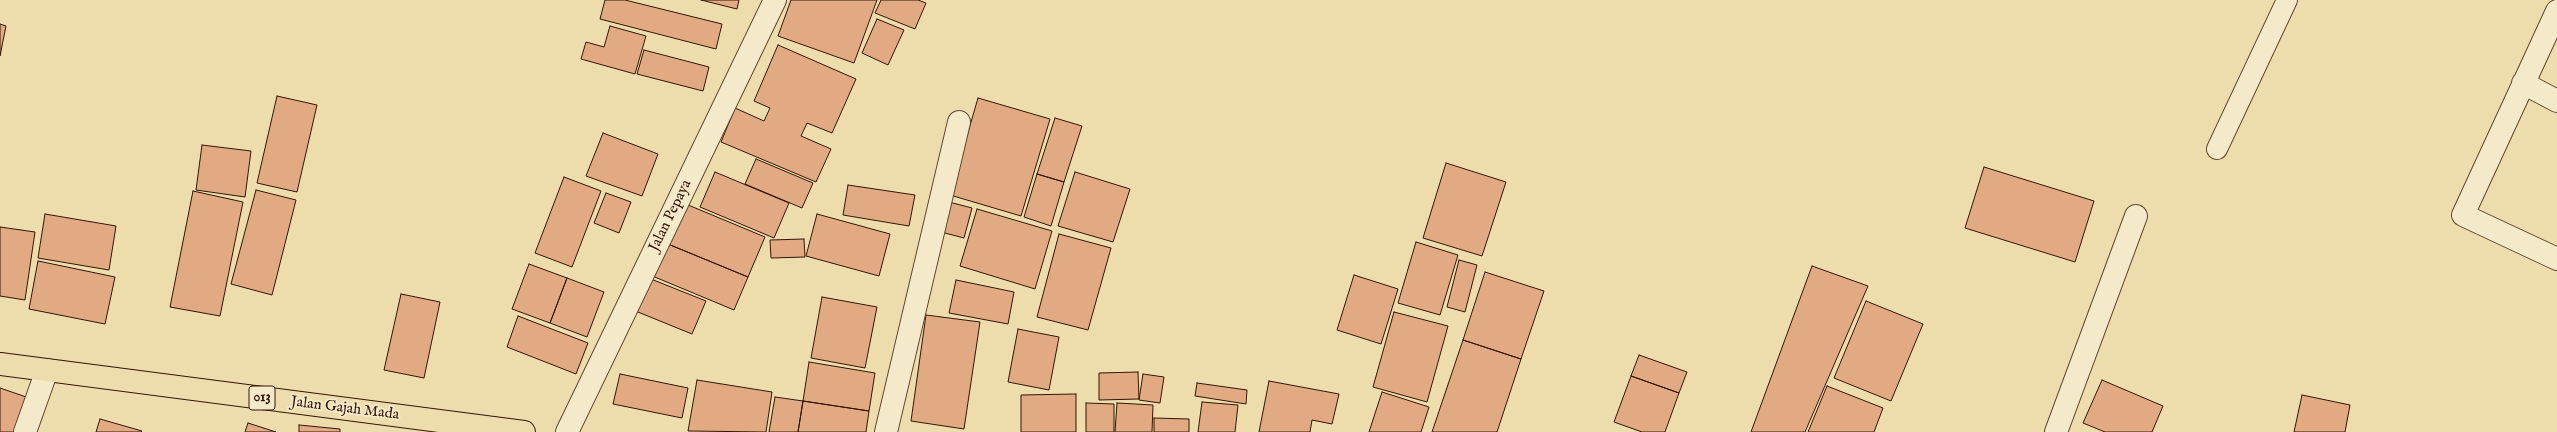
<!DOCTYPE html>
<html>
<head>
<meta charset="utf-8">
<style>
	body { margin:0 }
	canvas { display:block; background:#eeddac }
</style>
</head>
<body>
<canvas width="2557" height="432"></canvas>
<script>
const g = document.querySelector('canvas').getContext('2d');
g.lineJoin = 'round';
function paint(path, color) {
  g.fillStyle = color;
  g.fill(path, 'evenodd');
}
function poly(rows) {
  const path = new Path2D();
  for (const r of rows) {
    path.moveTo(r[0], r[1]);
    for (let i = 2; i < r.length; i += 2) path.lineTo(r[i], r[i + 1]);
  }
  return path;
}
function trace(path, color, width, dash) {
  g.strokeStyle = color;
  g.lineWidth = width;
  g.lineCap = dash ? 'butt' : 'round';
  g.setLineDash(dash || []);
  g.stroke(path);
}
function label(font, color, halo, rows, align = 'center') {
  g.font = font + ' "IM FELL English",serif';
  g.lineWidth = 3.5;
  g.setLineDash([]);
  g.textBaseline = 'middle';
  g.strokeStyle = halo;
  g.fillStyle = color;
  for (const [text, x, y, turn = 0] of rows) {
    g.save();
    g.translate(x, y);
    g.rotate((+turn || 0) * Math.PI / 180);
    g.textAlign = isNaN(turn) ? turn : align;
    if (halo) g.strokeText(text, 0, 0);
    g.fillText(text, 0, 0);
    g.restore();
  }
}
const building = poly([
	[605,0,625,0,722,24,716,49,600,19,605,0],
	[701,0,739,0,737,9,701,0],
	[791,0,877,0,854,63,778,36,791,0],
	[881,0,918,0,926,3,915,29,875,13,881,0],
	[877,19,904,30,888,65,862,53,877,19],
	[0,24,6,26,0,56,0,24],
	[610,26,646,36,635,74,581,59,586,42,604,47,610,26],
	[778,45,856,79,832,133,807,123,801,136,831,149,816,182,721,142,735,108,764,121,770,108,754,101,778,45],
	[644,50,709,67,703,91,637,74,644,50],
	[277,96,317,105,297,192,257,183,277,96],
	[978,98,1050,119,1021,216,950,195,978,98],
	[1055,118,1082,126,1064,182,1037,174,1055,118],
	[603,133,658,154,642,196,586,176,603,133],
	[202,145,251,151,245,197,196,190,202,145],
	[756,159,813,183,802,208,745,184,756,159],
	[1446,163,1506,182,1482,256,1423,238,1446,163],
	[1984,167,2094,201,2075,262,1965,228,1984,167],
	[715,172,789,203,774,238,700,207,715,172],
	[1075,172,1130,189,1113,242,1058,226,1075,172],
	[1037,174,1064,182,1051,226,1024,217,1037,174],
	[564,177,601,191,572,267,535,253,564,177],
	[848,185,915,195,909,226,843,215,848,185],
	[256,190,296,200,272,295,231,284,256,190],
	[193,191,243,202,220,316,170,307,193,191],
	[606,193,631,202,619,233,594,223,606,193],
	[681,202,765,237,748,277,663,242,681,202],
	[949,202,972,208,964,238,941,232,949,202],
	[977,209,1052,231,1035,289,960,266,977,209],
	[45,214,116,226,109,270,38,258,45,214],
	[817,214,890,234,879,276,806,256,817,214],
	[0,227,35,232,25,300,0,296,0,227],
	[1059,234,1111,248,1088,330,1037,317,1059,234],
	[804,239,805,257,771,258,770,240,804,239],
	[663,242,748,277,734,310,650,275,663,242],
	[1416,242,1458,255,1440,315,1398,303,1416,242],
	[1459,260,1477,265,1465,312,1447,307,1459,260],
	[38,261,115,277,105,324,29,309,38,261],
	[529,264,567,278,550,323,512,309,529,264],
	[1812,266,1868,286,1805,432,1751,432,1812,266],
	[1485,272,1544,291,1521,359,1463,340,1485,272],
	[1354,275,1398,289,1381,344,1337,330,1354,275],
	[646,277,706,301,692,334,633,310,646,277],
	[567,278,604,292,587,337,550,323,567,278],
	[956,280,1014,292,1008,324,949,313,956,280],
	[401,294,440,302,424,378,384,370,401,294],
	[822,297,877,307,865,368,811,358,822,297],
	[1866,301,1923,324,1891,401,1834,378,1866,301],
	[1394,312,1448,326,1427,402,1373,387,1394,312],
	[926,315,980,322,964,429,911,421,926,315],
	[518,316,588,343,576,374,507,347,518,316],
	[1018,329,1059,337,1049,390,1008,382,1018,329],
	[1463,340,1521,359,1497,432,1432,432,1463,340],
	[1639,355,1687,372,1679,393,1631,376,1639,355],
	[809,362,875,373,869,411,803,401,809,362],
	[1138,372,1139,399,1099,400,1099,373,1138,372],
	[620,374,688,388,682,418,613,404,620,374],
	[1143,374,1164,377,1160,403,1139,400,1143,374],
	[1631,376,1679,393,1665,432,1642,432,1614,422,1631,376],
	[697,380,772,392,766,432,688,431,697,380],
	[2102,380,2163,406,2152,432,2105,432,2083,423,2102,380],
	[1269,381,1339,394,1332,424,1312,420,1310,432,1259,432,1269,381],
	[1197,383,1247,390,1246,404,1195,396,1197,383],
	[1827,386,1883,408,1874,432,1808,432,1827,386],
	[0,388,32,399,21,432,0,432,0,388],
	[1382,392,1429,407,1421,432,1369,432,1382,392],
	[1076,394,1076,432,1021,432,1021,395,1076,394],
	[2302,395,2350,405,2345,432,2294,432,2302,395],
	[775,397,803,401,798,432,769,432,775,397],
	[803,401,869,411,866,432,798,432,803,401],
	[1202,402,1238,405,1235,432,1198,432,1202,402],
	[1086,403,1114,404,1114,432,1086,432,1086,403],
	[1117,403,1153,405,1152,432,1115,432,1117,403],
	[1154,418,1189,419,1189,432,1154,432,1154,418],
	[100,419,142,431,141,432,96,432,100,419],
	[248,423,276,432,245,432,248,423],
	[299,425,340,429,340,432,299,432,299,425]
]);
const service = poly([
	[2217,149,2287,0]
]);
const minor = poly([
	[2557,11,2463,215,2557,259],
	[2523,83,2557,101],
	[25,432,47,370],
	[886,432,959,122],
	[2056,432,2136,216]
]);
const tertiary = poly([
	[567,432,775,0]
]);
const primary = poly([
	[0,364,524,432]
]);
const shields = [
	[262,398,26]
];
const shieldNames = [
	["013",262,398]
];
const streetNames = [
	["Jalan Pepaya",671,216,-64],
	["Jalan Gajah Mada",345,409,7]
];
paint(building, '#e1aa82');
trace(building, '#311605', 1);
trace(service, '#60482f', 22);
trace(minor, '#60482f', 24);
trace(tertiary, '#60482f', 24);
trace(primary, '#311605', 24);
trace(service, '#f4e9c9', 20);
trace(minor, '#f4e9c9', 22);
trace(tertiary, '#f4e9c9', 22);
trace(primary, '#eeddac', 22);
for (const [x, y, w] of shields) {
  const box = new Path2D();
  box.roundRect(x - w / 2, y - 12, w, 24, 3);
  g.fillStyle = '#f4e9c9';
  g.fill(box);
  trace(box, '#311605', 1);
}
label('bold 14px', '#311605', null, shieldNames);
label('15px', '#311605', '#f4e9c9', streetNames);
</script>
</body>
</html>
